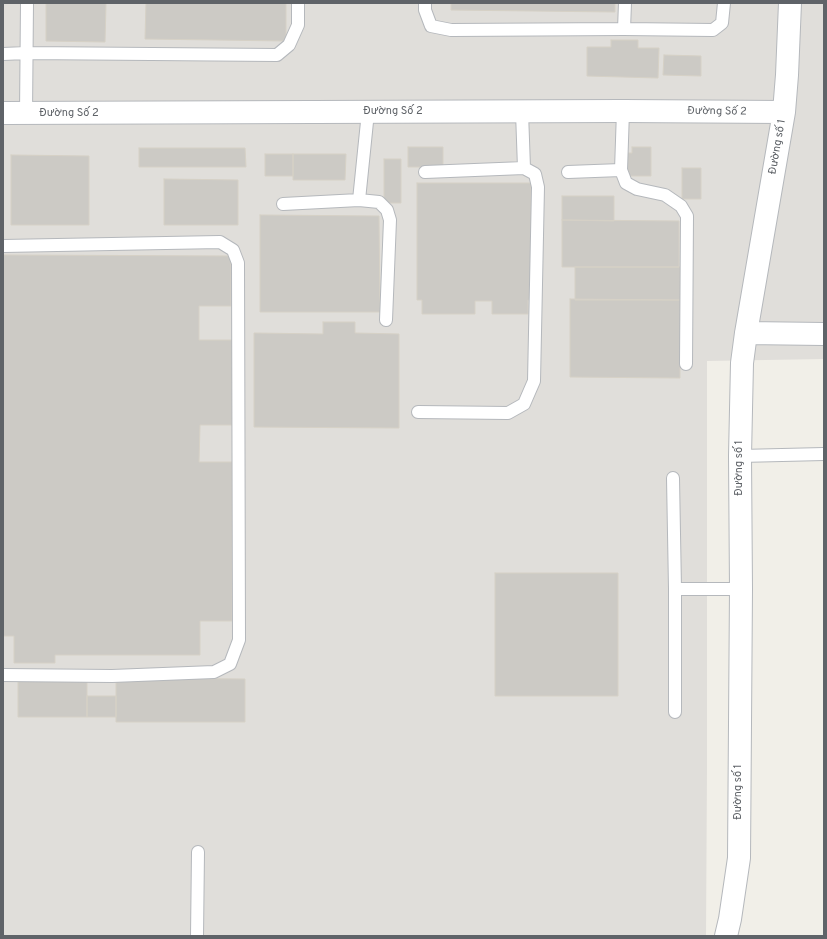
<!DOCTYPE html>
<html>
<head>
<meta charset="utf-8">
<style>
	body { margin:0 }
	#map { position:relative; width:827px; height:939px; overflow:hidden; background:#f1efe8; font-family:Overpass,sans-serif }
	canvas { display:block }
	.frame { position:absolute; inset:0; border:4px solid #5f6368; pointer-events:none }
</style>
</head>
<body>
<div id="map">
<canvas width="827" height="939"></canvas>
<div class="frame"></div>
</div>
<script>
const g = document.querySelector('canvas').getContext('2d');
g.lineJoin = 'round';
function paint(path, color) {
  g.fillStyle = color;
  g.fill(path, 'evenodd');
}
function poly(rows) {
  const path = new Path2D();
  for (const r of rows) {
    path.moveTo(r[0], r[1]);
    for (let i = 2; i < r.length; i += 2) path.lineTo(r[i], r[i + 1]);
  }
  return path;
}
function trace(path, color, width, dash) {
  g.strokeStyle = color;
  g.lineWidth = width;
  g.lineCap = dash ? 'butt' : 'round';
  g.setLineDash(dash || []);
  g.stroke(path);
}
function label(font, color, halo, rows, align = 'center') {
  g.font = font + ' Overpass,sans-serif';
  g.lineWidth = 4;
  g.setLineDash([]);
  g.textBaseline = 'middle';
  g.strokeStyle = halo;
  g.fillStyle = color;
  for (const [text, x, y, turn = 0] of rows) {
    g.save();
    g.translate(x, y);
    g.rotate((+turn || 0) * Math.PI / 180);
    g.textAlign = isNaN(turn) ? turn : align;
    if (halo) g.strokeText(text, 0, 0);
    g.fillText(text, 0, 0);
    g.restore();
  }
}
const industrial = poly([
	[3,3,824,3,824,359,707,361,707,770,706,936,3,936]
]);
const building = poly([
	[46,3,106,3,105,42,46,41,46,3],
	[146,3,286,3,286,41,145,39,146,3],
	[451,3,615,3,615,12,451,10,451,3],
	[611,40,638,40,638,48,659,48,658,78,587,76,587,47,611,47,611,40],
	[664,55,701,56,701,76,663,75,664,55],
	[408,147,443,147,443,167,408,167,408,147],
	[632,147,651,147,651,176,625,176,625,153,632,153,632,147],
	[139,148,245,148,246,167,139,167,139,148],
	[265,154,293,154,293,176,265,176,265,154],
	[293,154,346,154,345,180,293,180,293,154],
	[11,155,89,156,89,225,11,225,11,155],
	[384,159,401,159,401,203,384,203,384,159],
	[682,168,701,168,701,199,682,199,682,168],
	[164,179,238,180,238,225,164,225,164,179],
	[417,183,531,183,531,300,528,300,528,314,492,314,492,301,475,301,475,314,422,314,422,300,417,300,417,183],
	[562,196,614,196,614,221,562,220,562,196],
	[260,215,379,216,380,312,260,312,260,215],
	[562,220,679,221,679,267,562,267,562,220],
	[3,255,231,256,231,306,199,306,199,340,232,340,232,425,200,425,199,462,232,462,232,621,200,621,200,655,55,655,55,663,14,663,14,636,3,636,3,255],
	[575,267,680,267,680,300,575,300,575,267],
	[570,299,680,300,680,378,570,377,570,299],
	[323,322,355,322,355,333,399,334,399,428,254,427,254,333,323,334,323,322],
	[495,573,618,573,618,696,495,696,495,573],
	[116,678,245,679,245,722,116,722,116,678],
	[18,681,87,681,87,717,18,717,18,681],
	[87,696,116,696,116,717,87,717,87,696]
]);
const lane = poly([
	[425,3,425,10,431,26,451,30,624,29,713,30,722,23,724,3],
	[624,29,625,3],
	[3,54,26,53,277,55,289,45,298,25,298,3],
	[26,114,27,3],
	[621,170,626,183,637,189,665,195,681,206,687,216,686,364],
	[425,172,524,168,522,112],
	[568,172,621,170,623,111],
	[359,200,379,202,387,210,390,220,386,320],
	[283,204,359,200,368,112],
	[3,246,220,242,233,250,238,263,239,640,230,664,214,672,112,676,3,675],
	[418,412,508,413,524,404,534,381,538,187,535,174,524,168],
	[740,456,824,454],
	[673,478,675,589],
	[675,712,675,589,741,589],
	[197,936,198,852]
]);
const street = poly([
	[3,113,623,111,784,112],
	[746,333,824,334],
	[726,936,730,919,739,858,741,589,740,456,742,363,746,333,784,112,787,75,790,3]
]);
const streetNames = [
	["Đường Số 2",393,112],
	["Đường Số 2",717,112,1],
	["Đường Số 2",69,114],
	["Đường số 1",778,147,-80],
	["Đường số 1",740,468,-90],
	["Đường số 1",739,792,-90]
];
paint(industrial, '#e0deda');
paint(building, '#cccac5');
trace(building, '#d6d1c6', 1);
trace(lane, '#b5b8bc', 14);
trace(street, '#b5b8bc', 24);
trace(lane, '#fff', 12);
trace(street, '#fff', 22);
label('11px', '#5f6368', '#fff', streetNames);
</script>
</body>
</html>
